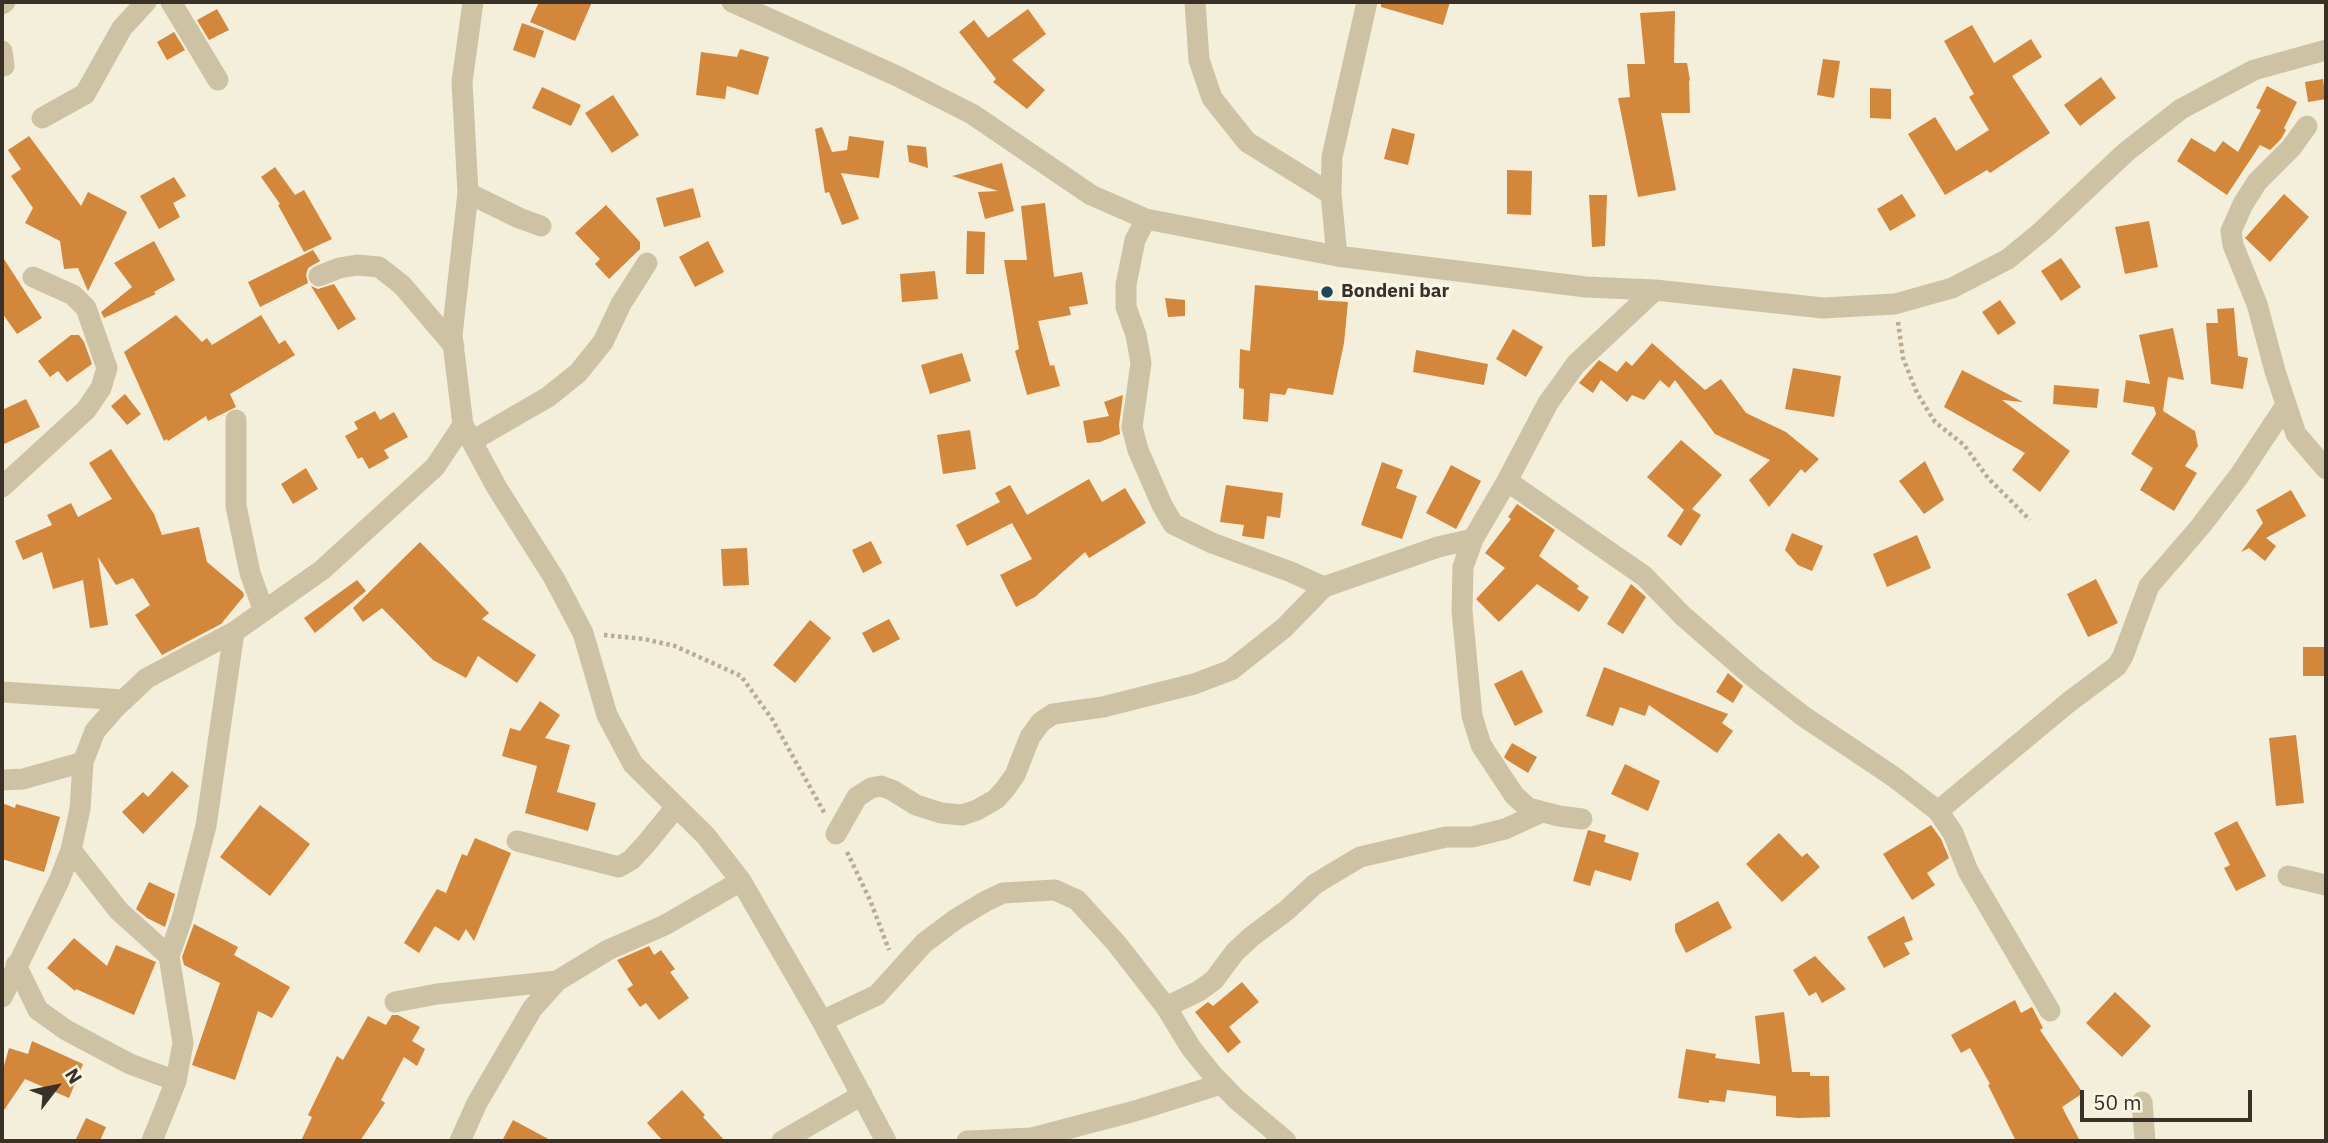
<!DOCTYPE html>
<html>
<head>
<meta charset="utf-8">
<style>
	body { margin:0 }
	#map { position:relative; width:2328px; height:1143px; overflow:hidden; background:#f4efda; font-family:"IBM Plex Sans",sans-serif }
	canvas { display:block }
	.frame { position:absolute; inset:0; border:4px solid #393127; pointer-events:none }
	.north { position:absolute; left:21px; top:1052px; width:70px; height:70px; -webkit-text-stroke:5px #fbf7e7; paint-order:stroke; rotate:58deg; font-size:19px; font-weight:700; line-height:28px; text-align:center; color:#393127 }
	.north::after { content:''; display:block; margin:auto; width:24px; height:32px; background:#393127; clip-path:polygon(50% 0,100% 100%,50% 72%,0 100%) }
	.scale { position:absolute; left:2080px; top:1090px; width:172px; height:32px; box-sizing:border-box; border:4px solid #393127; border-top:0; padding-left:9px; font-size:21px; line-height:24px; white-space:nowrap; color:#393127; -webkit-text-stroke:5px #fbf7e7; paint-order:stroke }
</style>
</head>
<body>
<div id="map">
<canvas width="2328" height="1143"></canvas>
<div class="frame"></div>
<div class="north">N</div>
<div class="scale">50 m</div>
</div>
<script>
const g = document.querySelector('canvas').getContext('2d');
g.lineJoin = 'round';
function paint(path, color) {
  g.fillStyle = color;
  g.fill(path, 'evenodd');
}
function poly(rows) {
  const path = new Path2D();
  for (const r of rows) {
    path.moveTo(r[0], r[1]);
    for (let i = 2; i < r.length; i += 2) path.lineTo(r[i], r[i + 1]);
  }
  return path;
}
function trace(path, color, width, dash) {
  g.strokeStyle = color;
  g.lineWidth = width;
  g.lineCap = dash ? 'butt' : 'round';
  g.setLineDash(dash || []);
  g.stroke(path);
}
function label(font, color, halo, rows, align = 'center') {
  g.font = font + ' "IBM Plex Sans",sans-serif';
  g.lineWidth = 7;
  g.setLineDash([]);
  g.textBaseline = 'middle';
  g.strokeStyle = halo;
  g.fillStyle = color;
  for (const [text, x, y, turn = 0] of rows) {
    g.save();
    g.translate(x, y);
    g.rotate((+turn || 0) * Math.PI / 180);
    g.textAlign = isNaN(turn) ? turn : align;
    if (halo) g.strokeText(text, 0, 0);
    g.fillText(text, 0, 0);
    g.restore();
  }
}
const building = poly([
	[539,2,592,2,575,41,530,22],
	[1381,2,1450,2,1443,25,1381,7],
	[217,9,229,30,209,40,197,20],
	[1028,9,1046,34,1012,60,1045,90,1027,109,993,82,996,79,959,32,974,20,988,38],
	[1675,11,1674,63,1687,63,1690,80,1689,81,1690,113,1661,113,1676,190,1638,197,1618,98,1630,97,1627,64,1645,64,1640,13],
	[522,23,544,31,535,58,513,50],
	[1972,25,1994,63,2031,39,2042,57,2012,76,2050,133,1990,173,1987,170,1945,195,1908,134,1935,117,1956,151,1989,130,1969,97,1974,94,1944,41],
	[174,32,185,50,167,60,157,42],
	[740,49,769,57,758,95,727,86,725,99,696,95,701,52,737,57],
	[1823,59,1840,61,1834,98,1817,95],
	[2101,77,2116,98,2080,126,2064,105],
	[2323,79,2326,99,2308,102,2305,82],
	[2267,86,2297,102,2284,128,2286,130,2281,139,2270,150,2260,145,2227,195,2177,161,2191,138,2215,152,2223,141,2238,152,2261,110,2256,108],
	[542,87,581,105,571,126,532,108],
	[1870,88,1891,89,1891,119,1870,118],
	[613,95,639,135,612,153,585,113],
	[822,127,832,152,847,150,849,136,884,141,879,178,841,173,859,219,842,225,829,192,825,193,815,129],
	[1392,128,1415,134,1408,165,1384,159],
	[29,136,81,206,88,192,127,212,88,291,78,268,64,269,60,241,25,223,33,208,11,176,21,169,8,150],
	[907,145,926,147,928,168,909,162],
	[1002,163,1014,211,985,219,978,192,998,191,952,176],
	[275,167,295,195,304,190,332,239,304,252,278,205,280,204,261,177],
	[1507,170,1532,171,1531,215,1507,214],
	[174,177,186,196,173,203,180,217,159,229,140,196],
	[693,188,701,217,664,227,656,198],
	[1902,194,1916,216,1890,231,1877,209],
	[2284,194,2309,217,2270,262,2245,238],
	[1589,195,1607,195,1605,246,1592,247],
	[1045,203,1054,277,1082,272,1088,304,1069,307,1071,315,1038,321,1050,366,1054,365,1060,386,1027,395,1015,351,1019,349,1004,260,1027,260,1021,206],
	[606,205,640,242,640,249,609,279,595,264,600,259,575,233],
	[2149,221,2158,267,2125,274,2115,227],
	[967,231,985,232,984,274,966,274],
	[154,241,175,280,154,292,156,294,104,318,101,312,132,287,114,263],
	[708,241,724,272,695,287,679,257],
	[313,250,320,261,308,268,306,275,308,283,260,307,248,282],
	[2,256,42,318,17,334,2,313],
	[2061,258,2081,287,2061,301,2041,271],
	[935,271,938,299,902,302,900,274],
	[334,284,356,319,338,330,311,286,318,289],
	[1255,285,1318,291,1318,300,1348,302,1344,343,1333,395,1288,388,1285,395,1270,393,1268,422,1243,419,1244,389,1239,388,1240,349,1250,351],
	[1165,298,1185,300,1185,316,1168,317],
	[2000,300,2016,323,1998,335,1982,312],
	[2234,308,2238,356,2248,358,2243,389,2211,384,2206,323,2218,323,2217,309],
	[176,315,202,342,207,338,212,345,261,315,279,344,285,340,295,355,230,394,236,407,208,421,206,416,168,441,167,439,164,441,124,352],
	[2173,328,2184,380,2168,377,2163,411,2195,431,2198,446,2185,466,2197,473,2174,511,2140,490,2153,468,2131,454,2156,414,2154,407,2123,402,2126,380,2150,384,2139,335],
	[1513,329,1543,347,1526,377,1496,359],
	[71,335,79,335,84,342,92,364,67,382,58,371,50,377,38,361],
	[1652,343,1705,390,1721,379,1746,413,1786,432,1819,459,1805,473,1801,469,1769,507,1749,480,1770,460,1715,434,1675,380,1669,388,1660,380,1644,400,1632,395,1627,402,1601,380,1593,393,1579,383,1599,360,1617,372,1626,361,1632,366],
	[1416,350,1488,364,1484,385,1413,372],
	[962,353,971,381,930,394,921,365],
	[1793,368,1841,376,1834,417,1785,409],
	[1962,370,2023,402,2002,400,2070,451,2040,492,2012,470,2025,453,1944,407],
	[2054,385,2099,389,2097,408,2053,404],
	[125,394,141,414,127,425,111,406],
	[1123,395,1119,425,1120,434,1100,442,1087,443,1083,421,1109,416,1104,402],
	[26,399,40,427,2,445,2,410],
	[375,411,380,420,394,412,408,437,384,450,389,458,369,469,362,457,358,459,345,436,358,429,354,422],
	[970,430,976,469,943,474,937,435],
	[1681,440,1722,475,1692,509,1701,515,1681,546,1667,536,1684,510,1647,477],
	[111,449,154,514,162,535,199,527,207,562,243,592,244,596,221,624,162,655,135,615,150,605,133,578,116,585,98,557,108,625,90,628,83,580,53,589,42,552,23,560,15,541,52,525,47,515,71,503,78,517,112,499,89,463],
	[1925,461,1944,500,1924,514,1899,481],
	[1382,462,1403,470,1396,488,1417,496,1402,539,1361,525],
	[1451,465,1481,481,1456,529,1426,513],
	[306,468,318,489,293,504,281,484],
	[1089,479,1102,502,1125,488,1146,523,1089,558,1085,552,1035,597,1016,607,1000,575,1032,559,1012,523,967,546,956,525,1000,502,995,493,1010,485,1027,515],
	[1226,485,1283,493,1280,518,1267,516,1264,539,1242,536,1244,525,1220,522],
	[2291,490,2306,516,2266,538,2276,546,2265,561,2249,548,2241,552,2263,523,2256,510],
	[1517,504,1555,530,1539,556,1579,586,1577,589,1589,597,1579,612,1537,584,1499,622,1476,599,1505,568,1485,553,1511,519,1508,517],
	[1792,533,1823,546,1812,571,1798,565,1785,550],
	[1917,535,1931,568,1887,587,1873,554],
	[871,541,882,563,863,573,852,550],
	[420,542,489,613,482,619,536,655,517,683,478,656,466,678,433,660,382,608,363,622,353,608],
	[747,548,749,585,723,586,721,549],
	[2096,579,2118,623,2088,637,2067,594],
	[357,580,366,591,315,633,304,618],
	[1631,584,1646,597,1623,634,1607,624],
	[889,619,900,639,873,653,862,633],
	[810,620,831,638,795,683,773,665],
	[2303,647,2326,647,2326,676,2303,676],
	[1604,667,1728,714,1722,723,1733,731,1717,753,1649,705,1645,716,1620,707,1613,726,1586,716],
	[1522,670,1543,712,1515,726,1494,684],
	[1728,673,1743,686,1733,703,1716,692],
	[540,701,560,715,545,738,570,745,557,792,596,803,588,831,525,813,537,766,502,756,510,728,520,731],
	[2296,735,2304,803,2276,806,2269,738],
	[1512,743,1537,757,1528,773,1507,760,1504,757],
	[1625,764,1660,781,1648,811,1611,794],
	[172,771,189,786,143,834,122,812,143,792,148,797],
	[2,803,15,808,16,804,60,817,44,872,2,859],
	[260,805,310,844,270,896,220,857],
	[2237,821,2266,876,2236,891,2224,868,2230,865,2214,833],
	[1931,825,1941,839,1949,858,1927,873,1935,885,1912,900,1883,854],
	[1588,830,1606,835,1604,842,1639,853,1631,881,1595,870,1590,886,1573,881],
	[1779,833,1802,857,1807,853,1820,867,1782,902,1746,864],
	[475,838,511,853,474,941,466,929,459,941,435,926,419,953,404,943,437,889,446,893,462,854,467,856],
	[149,882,175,894,165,927,147,918,136,909],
	[1718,901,1732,928,1686,953,1675,931,1675,924],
	[1904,916,1913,940,1904,943,1910,954,1884,968,1867,937],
	[194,924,238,947,234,955,290,987,272,1018,258,1011,235,1080,192,1065,220,983,184,965,182,957],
	[74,938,107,966,116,945,156,962,134,1015,76,989,75,991,47,968],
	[649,946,654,955,661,950,675,969,670,972,689,998,659,1020,646,1003,640,1007,627,989,633,985,617,960],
	[1815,956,1846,989,1822,1003,1816,992,1809,996,1793,970],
	[1242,982,1259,1002,1229,1027,1241,1042,1228,1053,1195,1012,1208,1002,1213,1006],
	[2115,992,2151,1026,2122,1057,2086,1023],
	[2015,1000,2021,1013,2032,1007,2043,1028,2040,1030,2083,1093,2062,1107,2080,1141,2016,1141,1988,1085,1990,1084,1970,1048,1961,1053,1951,1035],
	[1784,1012,1792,1072,1810,1072,1810,1076,1829,1076,1830,1117,1798,1118,1776,1116,1776,1096,1727,1090,1725,1102,1709,1100,1709,1103,1678,1098,1686,1049,1716,1054,1715,1058,1760,1064,1755,1016],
	[392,1015,398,1015,420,1027,412,1041,425,1049,417,1066,404,1057,381,1100,385,1103,360,1141,301,1141,312,1117,308,1115,337,1056,343,1060,368,1016,386,1025],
	[32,1041,83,1064,69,1098,25,1079,2,1113,2,1073,9,1048,28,1054],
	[682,1090,705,1115,703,1117,725,1141,663,1141,647,1123],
	[86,1118,106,1127,100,1141,75,1141],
	[513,1120,552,1141,502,1141]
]);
const path = poly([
	[1898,322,1903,358,1917,393,1935,422,1964,445,1988,478,2030,520],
	[604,635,644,639,675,646,741,676,772,719,825,814],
	[847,852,870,900,889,950]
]);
const minor = poly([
	[171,2,218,80],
	[473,2,462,82,468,193,452,335,463,425,497,488,554,578,583,633,607,715,633,764,706,836,741,881,822,1021,886,1141],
	[732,2,897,76,972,114,1091,195,1146,219,1337,256,1586,287,1655,290,1823,308,1895,304,1952,288,2008,259,2042,231,2126,152,2181,109,2254,70,2326,50],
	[1195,2,1199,60,1212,98,1247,142,1331,194],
	[2,4,5,2],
	[2,51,4,66],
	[42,118,85,94,122,28,146,2],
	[2307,126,2291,148,2257,182,2243,204,2231,231,2233,245,2257,304,2275,371,2296,434,2326,469],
	[468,193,519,218,541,226],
	[1146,219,1135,240,1126,285,1126,307,1136,335,1141,363,1132,427,1138,450,1162,505,1173,524,1212,543,1291,572,1324,587,1438,547,1473,539],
	[1337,256,1331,194,1332,157,1367,2],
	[319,276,339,268,357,265,379,267,402,285,454,346],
	[236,420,236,506,250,573,263,609],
	[472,441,548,397,578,373,603,342,621,304,647,263],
	[1507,481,1644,576,1683,616,1752,676,1803,716,1894,777,1938,811,1953,833,1968,871,2050,1011],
	[2,487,86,410,101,388,107,368,86,308,73,295,33,277],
	[2,692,124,700],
	[2,780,23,779,83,762],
	[1938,811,2069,702,2117,666,2123,656,2149,586,2200,527,2239,476,2286,405],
	[1582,819,1559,816,1528,808,1514,795,1481,745,1472,716,1462,611,1463,567,1473,539,1507,481,1548,403,1576,364,1655,290],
	[836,834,857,797,871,788,881,786,892,790,916,805,941,813,962,815,977,810,996,799,1005,789,1015,775,1030,737,1041,722,1053,714,1103,707,1194,684,1231,670,1284,628,1324,587],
	[517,841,619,867,631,860,645,845,676,807],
	[71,850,119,911,169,956],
	[2288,876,2326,885],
	[16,965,38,1010,66,1030,130,1064,176,1081],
	[2,997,59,881,71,850,80,809,83,762,95,731,115,708,147,678,234,632,322,570,435,467,463,425],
	[395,1002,437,994,557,981],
	[1166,1007,1199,991,1214,980,1235,952,1251,937,1287,910,1315,884,1360,857,1446,837,1472,837,1505,829,1542,812],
	[822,1021,877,995,924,943,956,919,986,901,1003,893,1055,890,1077,900,1117,944,1166,1007,1191,1048,1212,1074,1236,1099,1286,1141],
	[2142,1102,2145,1141],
	[152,1141,176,1081,183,1043,169,956,182,919,206,826,234,632],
	[460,1141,477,1103,532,1009,557,981,608,950,665,925,741,881],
	[782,1141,862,1095],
	[967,1141,1032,1138,1135,1111,1221,1084]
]);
const markers = [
	[1327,292,7,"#18475e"]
];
const poiNames = [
	["Bondeni bar",1341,292]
];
paint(building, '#d2873b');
trace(path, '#baac8f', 4.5, [3.5, 3.5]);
trace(minor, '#cec2a5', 21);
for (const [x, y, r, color] of markers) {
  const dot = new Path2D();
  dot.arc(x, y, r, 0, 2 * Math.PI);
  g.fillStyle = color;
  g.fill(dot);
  trace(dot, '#fbf7e7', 2.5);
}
label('bold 19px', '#393127', '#fbf7e7', poiNames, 'left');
</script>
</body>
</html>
